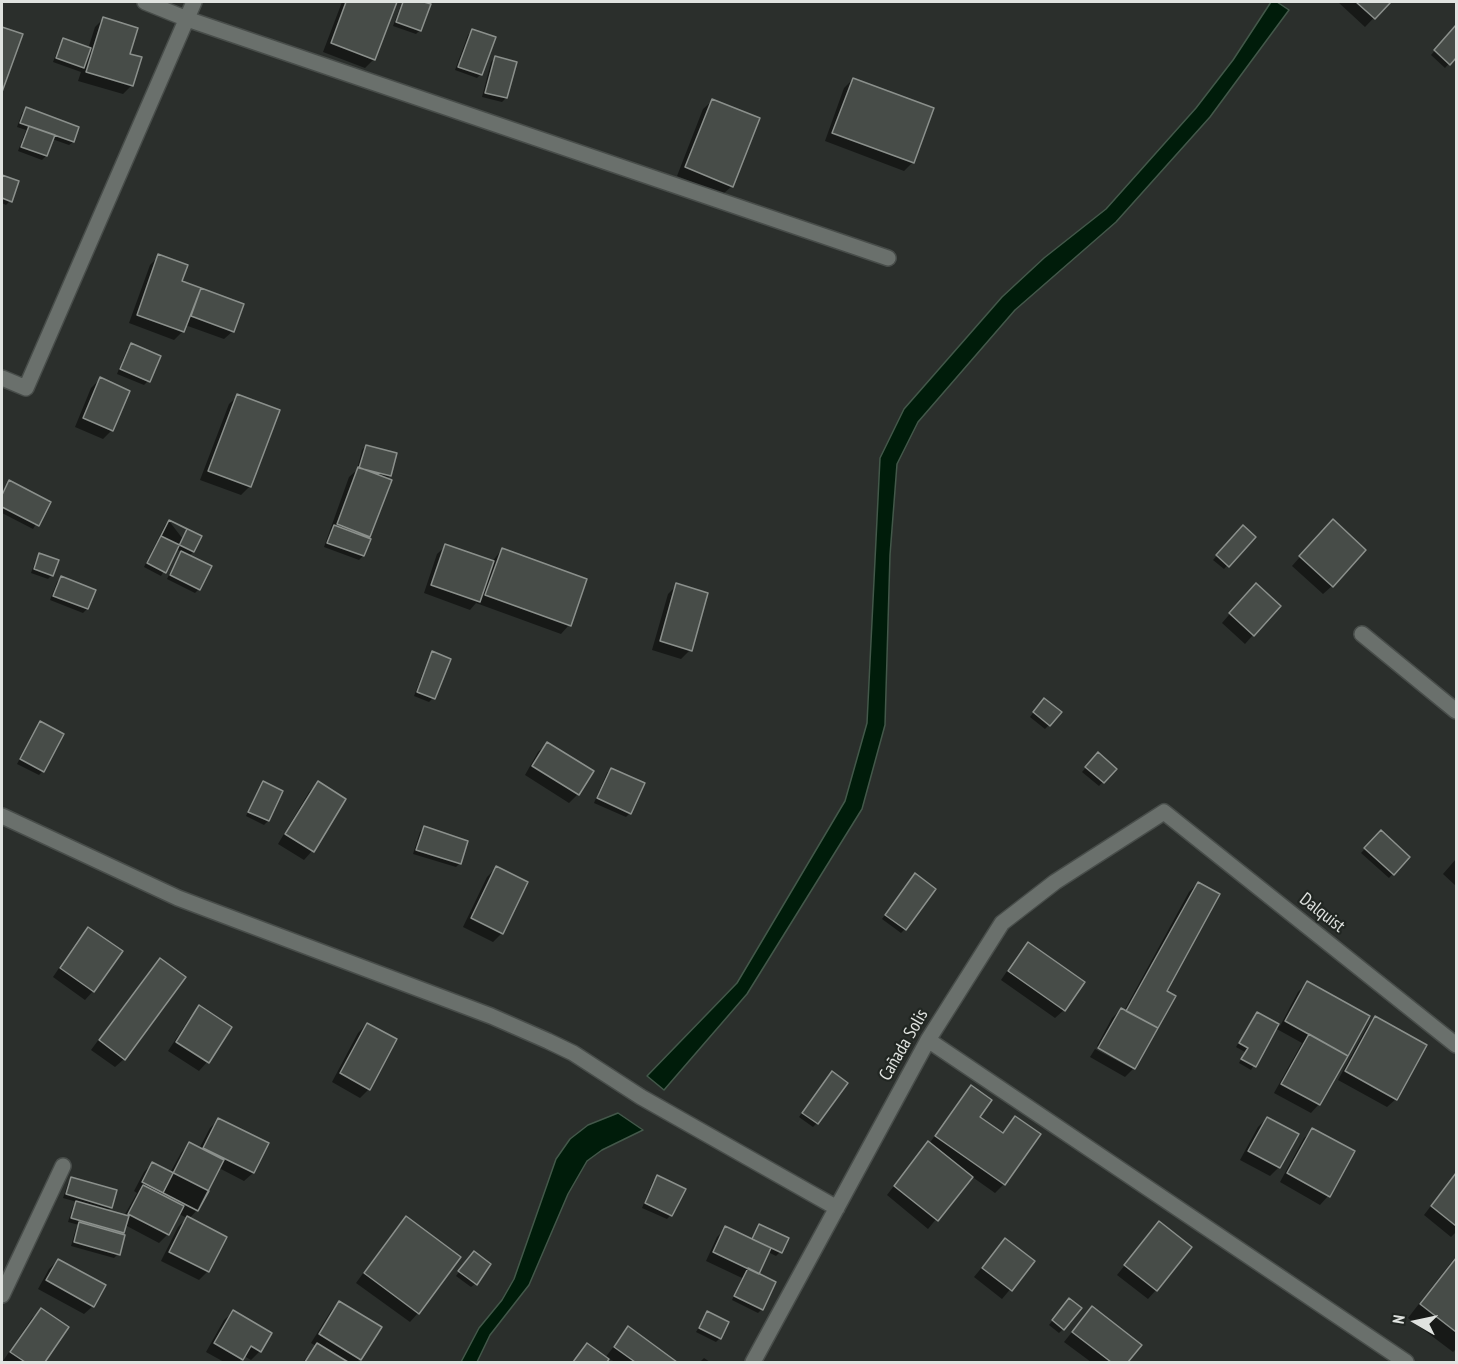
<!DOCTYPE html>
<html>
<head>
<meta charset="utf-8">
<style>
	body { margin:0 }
	#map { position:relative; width:1458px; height:1364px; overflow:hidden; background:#2b2f2c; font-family:"PT Sans Narrow",sans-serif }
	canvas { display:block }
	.frame { position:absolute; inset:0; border:3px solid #e0e3e0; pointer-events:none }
	.north { position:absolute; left:1386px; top:1292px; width:60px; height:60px; -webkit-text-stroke:4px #212622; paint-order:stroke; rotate:279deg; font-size:16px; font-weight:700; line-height:24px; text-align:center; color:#e0e3e0 }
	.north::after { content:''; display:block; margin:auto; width:21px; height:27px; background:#e0e3e0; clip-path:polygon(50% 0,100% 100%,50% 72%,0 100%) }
</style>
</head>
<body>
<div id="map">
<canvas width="1458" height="1364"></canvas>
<div class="frame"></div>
<div class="north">N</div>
</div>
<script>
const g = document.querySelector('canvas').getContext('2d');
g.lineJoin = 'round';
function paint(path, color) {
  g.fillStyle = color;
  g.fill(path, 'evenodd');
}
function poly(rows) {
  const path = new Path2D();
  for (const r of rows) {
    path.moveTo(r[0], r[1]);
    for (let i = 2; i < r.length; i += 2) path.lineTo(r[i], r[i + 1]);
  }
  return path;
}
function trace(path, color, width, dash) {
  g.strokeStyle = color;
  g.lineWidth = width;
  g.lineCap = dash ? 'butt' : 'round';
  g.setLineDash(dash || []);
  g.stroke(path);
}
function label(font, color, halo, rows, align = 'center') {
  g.font = font + ' "PT Sans Narrow",sans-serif';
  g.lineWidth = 4.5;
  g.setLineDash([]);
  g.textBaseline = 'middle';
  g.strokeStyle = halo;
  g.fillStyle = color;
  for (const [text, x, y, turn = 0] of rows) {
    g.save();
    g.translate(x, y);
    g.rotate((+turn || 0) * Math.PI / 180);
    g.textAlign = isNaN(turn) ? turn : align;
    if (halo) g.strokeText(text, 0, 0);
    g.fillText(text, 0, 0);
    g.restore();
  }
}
const water = poly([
	[1271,2,1277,2,1289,10,1210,117,1116,222,1015,310,918,422,897,464,890,555,885,725,862,809,747,994,664,1090,647,1076,737,983,845,801,867,723,880,458,904,409,1002,297,1044,258,1106,209,1196,108,1233,60,1271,2],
	[618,1113,643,1130,602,1150,587,1161,568,1194,529,1285,490,1335,477,1362,461,1362,479,1328,502,1300,514,1279,556,1159,570,1139,588,1125,618,1113]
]);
const shadow = poly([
	[342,2,395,2,374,59,365,68,323,52],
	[402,2,419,2,429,5,420,30,416,34,393,26],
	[1338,2,1389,2,1365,27],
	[104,18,128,55,132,85,123,94,78,81,81,72,53,62,60,44,64,40,88,49,95,27],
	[1456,27,1456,56,1445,68,1431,55],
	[2,28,21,35,2,88],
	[472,31,481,74,477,78,455,70,468,35],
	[495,58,506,98,502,102,482,97,491,62],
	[853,79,913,162,904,171,825,141,844,88],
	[712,101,732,186,723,194,677,176,703,109],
	[26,109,73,142,69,145,52,139,46,156,42,160,18,151,26,130,17,127,22,113],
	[2,177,17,182,10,201,6,205,2,203],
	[159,256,180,282,242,305,233,331,224,339,185,325,183,331,174,340,129,323,150,265],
	[131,345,148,381,144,385,117,374,127,349],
	[100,379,112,430,103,439,75,427,91,388],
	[238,396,250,486,241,495,200,480,229,404],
	[366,446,390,476,386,479,369,536,366,539,363,556,359,560,324,547,349,477,357,470,362,450],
	[9,482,49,503,33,529,2,513,2,493],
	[169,521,193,552,189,556,199,589,195,593,167,579,178,557,182,552,176,549,161,576,144,567,165,525],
	[1243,527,1253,537,1224,569,1213,560],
	[1324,530,1332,586,1323,594,1292,566],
	[446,546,492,562,502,549,569,625,561,634,476,603,470,610,424,593,437,554],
	[40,555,52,575,48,579,31,573,36,559],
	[61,578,94,591,87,609,83,613,50,600,57,582],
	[677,585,690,650,681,659,652,650,668,594],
	[1247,594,1253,635,1245,644,1222,623],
	[433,653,433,698,429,702,414,696,429,657],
	[1040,704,1049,725,1045,729,1030,717],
	[37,727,43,771,39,775,17,764],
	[547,744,578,794,569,803,525,775,538,752],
	[1098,754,1115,769,1099,786,1082,772],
	[611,769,630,813,626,817,594,803,607,773],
	[263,783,268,821,264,825,246,816,260,787],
	[318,783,344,799,312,851,304,860,278,844,309,792],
	[424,828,460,863,456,867,413,854,420,832],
	[1381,832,1408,857,1389,878,1361,853],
	[1456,859,1456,886,1443,874],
	[496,868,502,933,493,942,463,927,487,877],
	[912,879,905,929,901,933,882,919],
	[1198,883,1165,991,1174,996,1133,1069,1133,1066,1097,1046,1112,1018,1121,1009,1124,1011,1189,892],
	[88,929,93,991,85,1000,53,977,80,937],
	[1029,944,1064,1010,1055,1018,1001,980,1020,952],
	[160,960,124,1059,115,1067,91,1050,151,969],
	[1307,983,1319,1104,1311,1113,1274,1093,1302,1043,1275,1028,1251,1070,1239,1063,1245,1052,1236,1047,1257,1014,1280,1026,1298,992],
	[200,1007,230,1027,207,1062,199,1071,168,1051,191,1016],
	[1376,1018,1396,1099,1387,1107,1338,1080,1367,1027],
	[367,1024,369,1089,360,1098,332,1082,358,1033],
	[1095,1049,1133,1069,1125,1077,1090,1057],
	[829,1077,817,1123,813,1127,799,1117],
	[971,1087,978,1118,1001,1134,1015,1118,1004,1184,995,1193,971,1176,928,1229,887,1195,920,1152,929,1144,963,1096],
	[1267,1118,1297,1135,1279,1167,1270,1176,1240,1160,1258,1127],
	[219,1119,267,1144,253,1173,244,1181,219,1168,197,1210,189,1219,208,1271,199,1280,161,1261,178,1227,187,1218,179,1214,168,1234,159,1243,125,1225,120,1235,118,1254,114,1258,71,1246,76,1228,79,1225,68,1222,73,1206,77,1202,63,1198,68,1183,72,1179,111,1207,107,1211,124,1216,137,1193,134,1191,144,1172,152,1164,170,1173,181,1153,189,1144,199,1149,210,1128],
	[1313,1130,1353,1152,1328,1196,1320,1205,1280,1182,1304,1138],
	[1456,1173,1456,1232,1451,1237,1424,1215],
	[657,1177,671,1215,667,1219,642,1208,653,1181],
	[406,1218,418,1313,410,1322,356,1283,397,1227],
	[1159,1223,1156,1290,1148,1299,1117,1275],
	[759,1226,780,1252,776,1256,768,1252,757,1274,762,1309,758,1313,732,1300,742,1278,706,1261,717,1237,726,1228,751,1240],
	[997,1249,1033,1262,1002,1299,974,1277],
	[1456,1256,1456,1349,1453,1352,1408,1318],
	[470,1257,475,1284,471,1287,456,1276],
	[58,1260,93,1306,84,1314,38,1289,49,1269],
	[339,1302,360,1359,357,1362,303,1362,316,1346,311,1343,331,1311],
	[1066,1304,1063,1329,1059,1333,1049,1325],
	[41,1310,67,1328,43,1362,3,1361,32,1318],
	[233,1312,260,1351,251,1360,244,1356,239,1362,224,1362,206,1352,224,1320],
	[708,1313,720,1338,716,1342,696,1332],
	[1084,1317,1140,1346,1127,1362,1091,1362,1064,1342],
	[628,1328,675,1362,615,1362,608,1358,605,1362,572,1362,587,1345,605,1358],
	[704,1358,710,1362,700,1362]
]);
const building = poly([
	[346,2,397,2,375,60,331,43,346,2],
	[403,2,424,2,431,4,421,31,396,22,403,2],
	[1356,2,1391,2,1375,19,1356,2],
	[103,17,138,28,130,54,142,57,133,86,86,72,103,17],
	[1456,25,1456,58,1450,65,1434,50,1456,25],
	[2,27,23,34,2,92,2,27],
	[472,29,496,37,482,75,458,67,472,29],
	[63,38,91,48,84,68,56,58,63,38],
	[495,56,517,62,507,98,485,93,495,56],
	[853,78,934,108,914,163,832,133,853,78],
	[712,99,760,118,733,187,685,167,712,99],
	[26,107,79,127,74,142,20,123,26,107],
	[29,126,55,135,47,156,21,147,29,126],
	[2,175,19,181,12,202,2,198,2,175],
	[158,254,188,265,182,281,201,288,184,332,137,315,158,254],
	[201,288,244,304,234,332,191,316,201,288],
	[131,343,161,356,150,382,120,369,131,343],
	[100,377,130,391,113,431,83,418,100,377],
	[237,394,280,410,251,487,208,471,237,394],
	[366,445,397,453,391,476,359,468,366,445],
	[358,467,392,480,370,537,337,524,358,467],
	[9,480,51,502,39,526,2,507,2,495,9,480],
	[1333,519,1366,550,1333,587,1299,556,1333,519],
	[169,520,202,536,194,552,161,536,169,520],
	[169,520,187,529,166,573,147,563,169,520],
	[334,525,371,539,364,556,327,543,334,525],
	[1243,525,1256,537,1229,567,1216,555,1243,525],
	[445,544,494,561,480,602,431,585,445,544],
	[502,548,587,579,571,626,485,595,502,548],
	[181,551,212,566,200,590,170,575,181,551],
	[39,553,59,560,53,576,34,569,39,553],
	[61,576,96,590,88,609,53,596,61,576],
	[676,583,708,593,692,651,660,641,676,583],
	[1256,583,1281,606,1254,636,1229,613,1256,583],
	[432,651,451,659,435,699,417,692,432,651],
	[1044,698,1062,712,1050,726,1033,712,1044,698],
	[40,721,64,734,44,772,20,759,40,721],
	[547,742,594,771,579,795,532,766,547,742],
	[1098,752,1117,769,1104,783,1085,767,1098,752],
	[611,768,645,783,631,814,597,798,611,768],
	[263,781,283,791,269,821,248,812,263,781],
	[318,781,346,799,314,852,285,834,318,781],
	[424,826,468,841,461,864,416,850,424,826],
	[1381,830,1410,857,1394,875,1364,848,1381,830],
	[496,866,528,882,503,934,471,918,496,866],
	[915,873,936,889,906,930,885,915,915,873],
	[1198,882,1220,894,1167,991,1176,996,1158,1028,1126,1011,1198,882],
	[88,927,123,951,94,992,60,968,88,927],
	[1028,942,1085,982,1065,1011,1008,971,1028,942],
	[160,958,186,977,125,1060,99,1040,160,958],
	[1307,981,1370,1016,1348,1056,1285,1021,1307,981],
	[199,1005,232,1027,209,1063,176,1042,199,1005],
	[1121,1008,1158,1028,1135,1069,1098,1048,1121,1008],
	[1257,1012,1279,1024,1256,1067,1241,1059,1248,1048,1239,1043,1257,1012],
	[1375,1016,1427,1045,1397,1100,1345,1071,1375,1016],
	[367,1023,397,1039,370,1090,340,1073,367,1023],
	[1309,1034,1348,1056,1320,1105,1281,1084,1309,1034],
	[832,1071,848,1083,818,1124,802,1113,832,1071],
	[971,1085,992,1100,980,1117,1003,1133,1015,1116,1041,1134,1005,1185,935,1136,971,1085],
	[1267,1117,1299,1134,1280,1168,1248,1151,1267,1117],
	[218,1118,269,1143,254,1173,203,1148,218,1118],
	[1312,1128,1355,1151,1330,1197,1287,1173,1312,1128],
	[928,1141,973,1177,938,1221,894,1186,928,1141],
	[189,1142,224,1160,198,1211,163,1193,189,1142],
	[152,1162,209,1191,198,1211,142,1182,152,1162],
	[1456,1173,1456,1226,1431,1206,1456,1173],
	[657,1175,686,1189,672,1216,645,1203,657,1175],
	[71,1177,117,1190,112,1208,66,1194,71,1177],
	[143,1185,184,1206,169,1235,128,1214,143,1185],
	[76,1201,129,1216,124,1233,71,1218,76,1201],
	[187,1216,227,1237,209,1272,169,1252,187,1216],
	[406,1216,461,1257,419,1314,364,1273,406,1216],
	[1159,1221,1192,1247,1157,1291,1124,1265,1159,1221],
	[79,1222,125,1235,120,1255,74,1242,79,1222],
	[759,1224,789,1238,782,1253,752,1239,759,1224],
	[725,1226,771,1248,759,1274,713,1252,725,1226],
	[1005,1238,1035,1261,1012,1291,982,1268,1005,1238],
	[474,1251,491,1264,477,1285,458,1271,474,1251],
	[1456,1258,1456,1332,1420,1304,1456,1258],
	[58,1259,106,1285,94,1307,46,1280,58,1259],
	[748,1268,776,1282,763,1310,734,1296,748,1268],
	[1069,1298,1082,1308,1064,1330,1052,1320,1069,1298],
	[339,1301,382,1327,361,1360,319,1334,339,1301],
	[1092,1306,1142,1345,1128,1362,1111,1362,1072,1332,1092,1306],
	[41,1308,69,1327,45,1362,25,1362,10,1352,41,1308],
	[233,1310,272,1333,261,1352,251,1346,243,1360,214,1343,233,1310],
	[707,1311,729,1322,721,1339,699,1328,707,1311],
	[628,1326,677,1362,635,1362,614,1347,628,1326],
	[317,1343,348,1362,305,1362,317,1343],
	[587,1343,609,1359,607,1362,573,1362,587,1343]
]);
const minor = poly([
	[145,2,187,19,888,258],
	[2,378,26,388,194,2],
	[1362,634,1456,711],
	[2,816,178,898,491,1016,548,1041,573,1053,641,1097,837,1208],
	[928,1040,1406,1362],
	[2,1295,63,1166],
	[753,1362,928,1040,1002,923,1055,882,1164,812,1456,1045]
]);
const streetNames = [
	["Dalquist",1322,913,38],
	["Cañada Solis",904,1045,-60]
];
paint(water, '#001c0a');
trace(water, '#43584a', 1.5);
paint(shadow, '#0007');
paint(building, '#474c48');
trace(building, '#8b908c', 1.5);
trace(minor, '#484d4a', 18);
trace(minor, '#6a706c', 15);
label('18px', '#e0e3e0', '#212622', streetNames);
</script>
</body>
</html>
